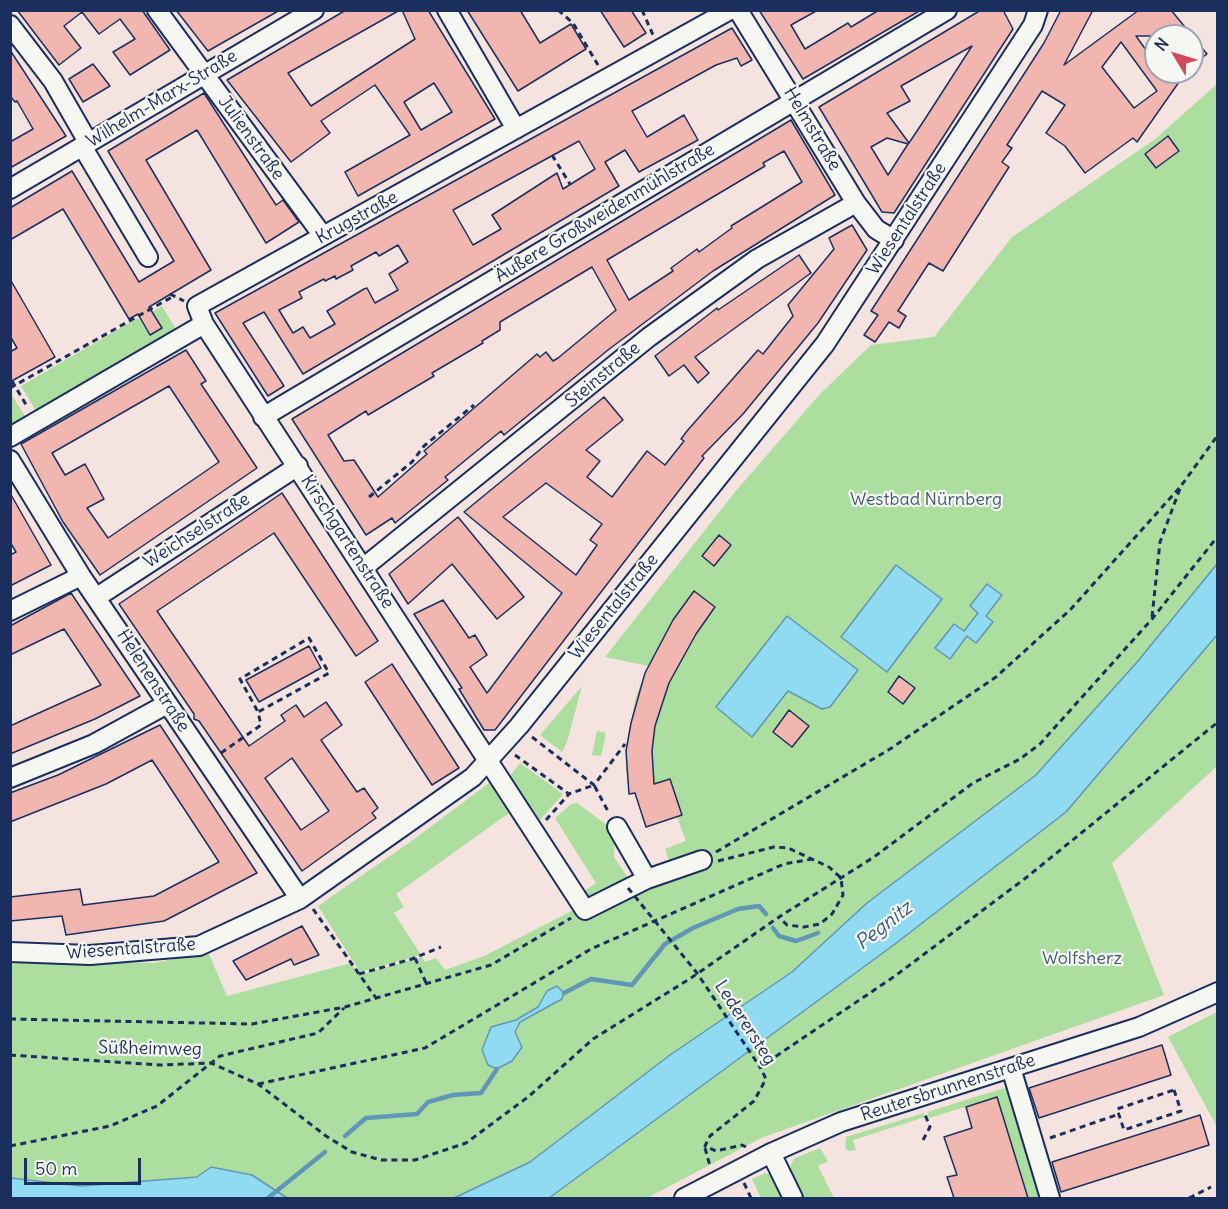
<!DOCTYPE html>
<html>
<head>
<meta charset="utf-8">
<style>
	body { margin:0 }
	#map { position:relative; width:1228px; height:1209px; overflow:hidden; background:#f4e3de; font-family:Delius,sans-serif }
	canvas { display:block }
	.frame { position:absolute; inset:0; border:12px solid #1b2f5e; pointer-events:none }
	.north { position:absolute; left:1144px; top:24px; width:60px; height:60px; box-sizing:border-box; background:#f6f6f2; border:2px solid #9ea6b7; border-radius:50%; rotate:308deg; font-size:16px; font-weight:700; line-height:24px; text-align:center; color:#1b2f5e }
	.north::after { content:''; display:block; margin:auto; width:21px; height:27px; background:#d1495b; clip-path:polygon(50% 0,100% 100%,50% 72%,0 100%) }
	.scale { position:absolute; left:24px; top:1158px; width:117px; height:27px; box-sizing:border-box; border:3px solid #1b2f5e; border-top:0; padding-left:8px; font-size:18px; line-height:21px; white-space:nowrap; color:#1b2f5e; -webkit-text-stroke:4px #f6f6f2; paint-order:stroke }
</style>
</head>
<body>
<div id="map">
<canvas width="1228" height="1209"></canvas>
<div class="frame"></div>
<div class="north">N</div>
<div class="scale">50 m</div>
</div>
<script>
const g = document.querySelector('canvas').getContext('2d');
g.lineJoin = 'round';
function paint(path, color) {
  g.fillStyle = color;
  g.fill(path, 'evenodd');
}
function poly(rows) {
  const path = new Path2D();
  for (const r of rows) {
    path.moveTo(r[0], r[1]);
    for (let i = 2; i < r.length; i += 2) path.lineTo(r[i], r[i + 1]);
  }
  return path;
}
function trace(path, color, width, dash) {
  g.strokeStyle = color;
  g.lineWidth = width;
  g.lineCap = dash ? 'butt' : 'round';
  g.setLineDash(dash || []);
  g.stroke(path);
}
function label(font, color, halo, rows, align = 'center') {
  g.font = font + ' Delius,sans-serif';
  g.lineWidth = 4.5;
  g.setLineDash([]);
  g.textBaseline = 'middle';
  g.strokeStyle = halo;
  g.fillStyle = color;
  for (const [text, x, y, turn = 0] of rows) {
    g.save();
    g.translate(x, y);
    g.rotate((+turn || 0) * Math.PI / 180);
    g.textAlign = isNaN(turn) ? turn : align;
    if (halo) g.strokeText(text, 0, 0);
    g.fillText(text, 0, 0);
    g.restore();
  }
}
const green = poly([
	[1217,84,1218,564,1203,585,1217,599,1217,766,1112,863,1164,995,761,1138,647,1198,11,1198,11,959,154,963,208,952,227,996,351,963,359,975,422,957,425,962,436,958,445,970,484,956,589,902,583,892,596,883,555,818,571,804,577,803,615,831,614,857,628,878,669,860,665,849,686,841,677,817,635,793,629,794,626,770,626,751,636,696,648,666,605,657,735,492,820,394,871,345,934,337,1012,237,1154,140],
	[719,535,731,545,714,566,702,556],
	[162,306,177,331,38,414,21,386,136,319,142,318,161,328,152,312],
	[10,392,28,421,10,430],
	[582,686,567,742,562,752,540,735],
	[597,731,606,733,601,756,592,755],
	[520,763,563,794,540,820,510,776],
	[493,780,513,810,396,894,404,907,394,913,421,955,360,972,318,906,413,840],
	[1217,1012,1217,1127,1168,1037],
	[1011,1086,1015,1101,1010,1103,1020,1136,1027,1140,1029,1147,1025,1154,1039,1198,1028,1198,997,1097,929,1118,927,1112],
	[924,1113,925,1117,853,1140,856,1150,848,1151,845,1147,846,1137],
	[820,1148,828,1161,818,1166,834,1198,803,1198,790,1172,791,1164,795,1158],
	[765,1173,773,1176,784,1198,761,1198,752,1179]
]);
const water = poly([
	[1217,564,1217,635,1066,812,895,944,549,1198,454,1198,530,1162,670,1055,792,972,867,903,1036,775,1138,661,1217,564],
	[896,565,942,599,887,672,841,637,896,565],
	[987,584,1002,595,986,616,993,622,976,643,967,636,950,659,935,648,954,624,964,631,978,613,970,606,987,584],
	[787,616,858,670,830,707,822,709,788,691,752,737,716,707,787,616],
	[557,986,564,993,562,999,520,1022,515,1032,522,1047,512,1061,497,1069,488,1065,482,1050,491,1027,516,1020,538,1007,547,991,557,986],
	[211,1167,252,1175,287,1198,11,1198,11,1178,81,1186,197,1177,211,1167]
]);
const stream = poly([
	[773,928,779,936,796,941,818,933],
	[564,993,591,979,632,985,665,944,693,928,738,909,759,906,766,914],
	[345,1136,366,1118,417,1114,428,1102,453,1095,481,1093,497,1069],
	[268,1198,325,1152]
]);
const building = poly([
	[17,10,142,10,170,50,130,75,113,52,135,39,120,19,99,34,82,12,64,26,81,48,59,65,17,10],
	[176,10,280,10,208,51,176,10],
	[346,10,400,10,288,73,311,106,415,39,402,10,428,10,495,119,358,196,345,172,410,135,375,85,321,121,330,133,291,162,227,80,346,10],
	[434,83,452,112,421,130,404,102,434,83],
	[467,10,520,10,540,43,571,24,586,49,518,91,467,10],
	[600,10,631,10,646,33,624,47,600,10],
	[759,10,818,10,791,25,805,49,848,23,851,27,879,10,921,10,803,79,759,10],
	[981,10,1003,10,1013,29,894,213,882,212,819,107,981,10],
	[972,46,923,122,909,143,887,113,910,101,901,86,972,46],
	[887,138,908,144,888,175,871,147,887,138],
	[1061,10,1093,10,1064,65,1139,10,1171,10,1207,54,1192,65,1192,36,1136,36,1156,64,1156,72,1162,72,1167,79,1177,72,1186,72,1137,142,1133,138,1085,173,1065,146,1046,133,1065,105,1042,91,1007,145,1012,148,1002,162,1009,167,943,271,929,263,898,311,906,316,899,328,889,322,875,342,864,335,878,315,871,311,1044,43,1061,10],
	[1121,42,1157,91,1134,108,1102,67,1121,42],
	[732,28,752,60,741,66,737,58,716,65,632,111,647,137,684,115,698,140,639,172,625,150,605,162,619,186,303,374,264,312,243,323,284,386,268,396,215,313,732,28],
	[579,141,595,169,563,189,557,173,492,215,501,229,473,245,453,210,579,141],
	[398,245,408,262,389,274,398,290,375,303,367,288,364,289,327,311,335,324,310,338,303,327,293,333,279,310,302,298,299,292,324,279,325,281,335,276,336,279,353,270,351,266,376,252,379,256,398,245],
	[10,50,66,136,10,168,10,142,33,129,17,101,15,102,10,96,10,50],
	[93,64,110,86,83,102,69,79,93,64],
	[204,93,276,205,283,200,299,222,266,243,197,130,146,160,211,270,149,307,162,328,150,335,138,314,129,319,63,209,10,240,10,208,72,171,139,282,174,261,108,151,204,93],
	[791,120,835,195,713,271,608,350,504,435,501,431,445,477,448,480,395,523,392,518,366,535,292,419,791,120],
	[784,151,802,182,731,226,732,228,699,252,697,249,671,268,673,271,629,300,607,260,765,166,763,163,784,151],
	[592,267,616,310,558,358,553,361,546,352,540,357,537,354,424,451,427,454,378,497,354,460,344,461,328,435,366,411,368,415,434,376,432,373,483,343,482,341,500,330,500,322,592,267],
	[1168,136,1179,151,1156,168,1145,154,1168,136],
	[852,225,867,250,818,323,743,414,702,456,704,458,495,730,484,730,459,689,462,688,414,614,443,600,469,638,475,635,487,655,470,667,487,693,562,593,464,512,604,397,623,420,586,450,600,461,587,477,612,497,647,451,665,465,684,441,681,439,687,431,758,350,763,354,793,316,788,305,834,249,829,238,852,225],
	[546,483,602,524,590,540,597,545,576,575,503,517,546,483],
	[799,255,811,273,695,357,709,373,698,383,684,365,669,376,655,356,717,308,718,310,799,255],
	[10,279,55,357,10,382,10,352,17,348,10,336,10,279],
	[186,350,206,381,201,384,257,468,100,575,63,522,21,444,186,350],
	[169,386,219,462,108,538,87,508,104,499,85,464,65,475,52,453,169,386],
	[10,493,51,565,10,586,10,555,16,552,10,542,10,493],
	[282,493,378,641,356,656,274,533,157,611,249,746,285,721,281,715,296,705,304,717,326,702,342,725,321,740,357,792,364,788,378,808,372,813,376,818,302,871,199,721,194,719,194,714,119,604,282,493],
	[292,758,329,811,301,830,265,778,292,758],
	[458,517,524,597,497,619,452,564,408,604,389,574,458,517],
	[719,535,731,545,714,566,702,556,719,535],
	[694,591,715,607,696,634,669,683,655,726,652,751,654,784,670,779,682,815,646,827,635,793,629,794,626,751,631,723,645,673,673,620,694,591],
	[71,593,140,696,95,719,10,754,10,726,101,685,64,629,10,655,10,626,71,593],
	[309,646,321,668,259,702,246,680,309,646],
	[392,664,459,768,432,785,365,682,392,664],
	[899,676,915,688,903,704,888,692,899,676],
	[789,710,809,726,792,747,773,732,789,710],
	[160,725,257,873,164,921,66,935,62,916,10,921,10,897,80,889,83,905,154,896,219,862,152,760,106,784,10,822,10,793,58,775,160,725],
	[302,926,319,955,294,965,291,959,246,980,233,961,302,926],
	[1162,1045,1171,1075,1039,1118,1029,1088,1162,1045],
	[997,1097,1028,1198,954,1198,947,1177,957,1175,944,1137,972,1128,966,1107,997,1097],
	[1200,1115,1209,1145,1061,1192,1052,1162,1200,1115]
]);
const path = poly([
	[558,10,573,23,598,65],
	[642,10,653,35],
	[552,155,570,184],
	[170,294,184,301],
	[12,381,28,408],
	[10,388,172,297],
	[369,497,412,462,424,446,474,405],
	[1152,617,1160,542,1181,486,1218,435],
	[532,737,594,785,625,744],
	[221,753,261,725,258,712,329,673,309,638,240,679,258,712],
	[515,755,569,794,594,785,609,813],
	[546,820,569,794],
	[716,852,890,749,996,677,1071,609,1181,486],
	[718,861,774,847,788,848,829,867,841,878,843,895,832,914,820,924,804,927,787,925,779,917],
	[313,909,376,998],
	[415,958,426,983],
	[359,974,412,959,441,947],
	[10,1019,252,1024,345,1007,491,965,571,918],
	[10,1055,160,1065,211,1063,258,1084,326,1136,352,1152,381,1160,415,1160,466,1143,528,1097,593,1039,691,978,779,917,874,857,973,783,1020,759,1040,744,1152,619,1218,536],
	[258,1084,425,1048,591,949,784,864,812,859],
	[1174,1090,1181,1111,1124,1130,1117,1109,1174,1090],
	[1050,1138,1119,1114],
	[923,1140,930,1127,924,1112],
	[10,1146,110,1126,157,1106,220,1056,318,1033,344,1008],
	[746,1147,742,1145,716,1151,705,1146,710,1136,754,1101,766,1079,760,1067,895,976,1027,877,1218,722],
	[705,1148,710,1166],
	[744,1183,751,1198],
	[1189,1198,1211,1187]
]);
const minor = poly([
	[157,10,323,236],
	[447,10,516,129],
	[738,10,856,203,876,229,894,240],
	[10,25,53,81,88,142],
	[82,146,148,257],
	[10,189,314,10],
	[204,324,585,910,647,879,702,860],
	[263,417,947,10],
	[10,437,204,324,197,306,730,10],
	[10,460,81,576,300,899],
	[363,568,649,337,757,259,856,203],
	[97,597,298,466],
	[10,611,81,576],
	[10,778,94,744,167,704],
	[617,827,647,879],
	[10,952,90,955,199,946,300,899,473,777,519,726,825,344,1033,25,1038,10],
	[1011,1068,1050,1198],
	[771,1153,793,1198],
	[684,1198,771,1153,841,1122,1139,1027,1218,992]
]);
const pathBridge = poly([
	[628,888,697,973,760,1067]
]);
const streetNames = [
	["Wilhelm-Marx-Straße",162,99,-31],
	["Helmstraße",812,129,59],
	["Julienstraße",251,138,54],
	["Äußere Großweidenmühlstraße",605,213,-31],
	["Krugstraße",357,218,-29],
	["Wiesentalstraße",907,219,-57],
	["Steinstraße",603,375,-40],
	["Weichselstraße",197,531,-33],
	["Kirschgartenstraße",347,542,57],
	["Wiesentalstraße",614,607,-51],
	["Helenenstraße",153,681,57],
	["Wiesentalstraße",131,949,-4],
	["Lederersteg",745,1023,57],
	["Süßheimweg",150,1049,1],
	["Reutersbrunnenstraße",948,1088,-18]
];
const parkNames = [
	["Westbad Nürnberg",926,500],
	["Wolfsherz",1082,959]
];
const waterNames = [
	["Pegnitz",884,926,-38]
];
paint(green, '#acde9f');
paint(water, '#91dbf2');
trace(water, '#6296b7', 1.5);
trace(stream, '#6296b7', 4.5);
paint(building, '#f1b6b0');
trace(building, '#1b2f5e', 1.5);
trace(minor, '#1b2f5e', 22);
trace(path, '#1b2f5e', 3, [6, 4.5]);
trace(minor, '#f6f6f2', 18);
trace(pathBridge, '#1b2f5e', 3, [6, 4.5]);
label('18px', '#1b2f5e', '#f6f6f2', streetNames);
label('18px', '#3f5b6e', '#f6f6f2', parkNames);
label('italic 20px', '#385a83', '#f6f6f2', waterNames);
</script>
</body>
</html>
